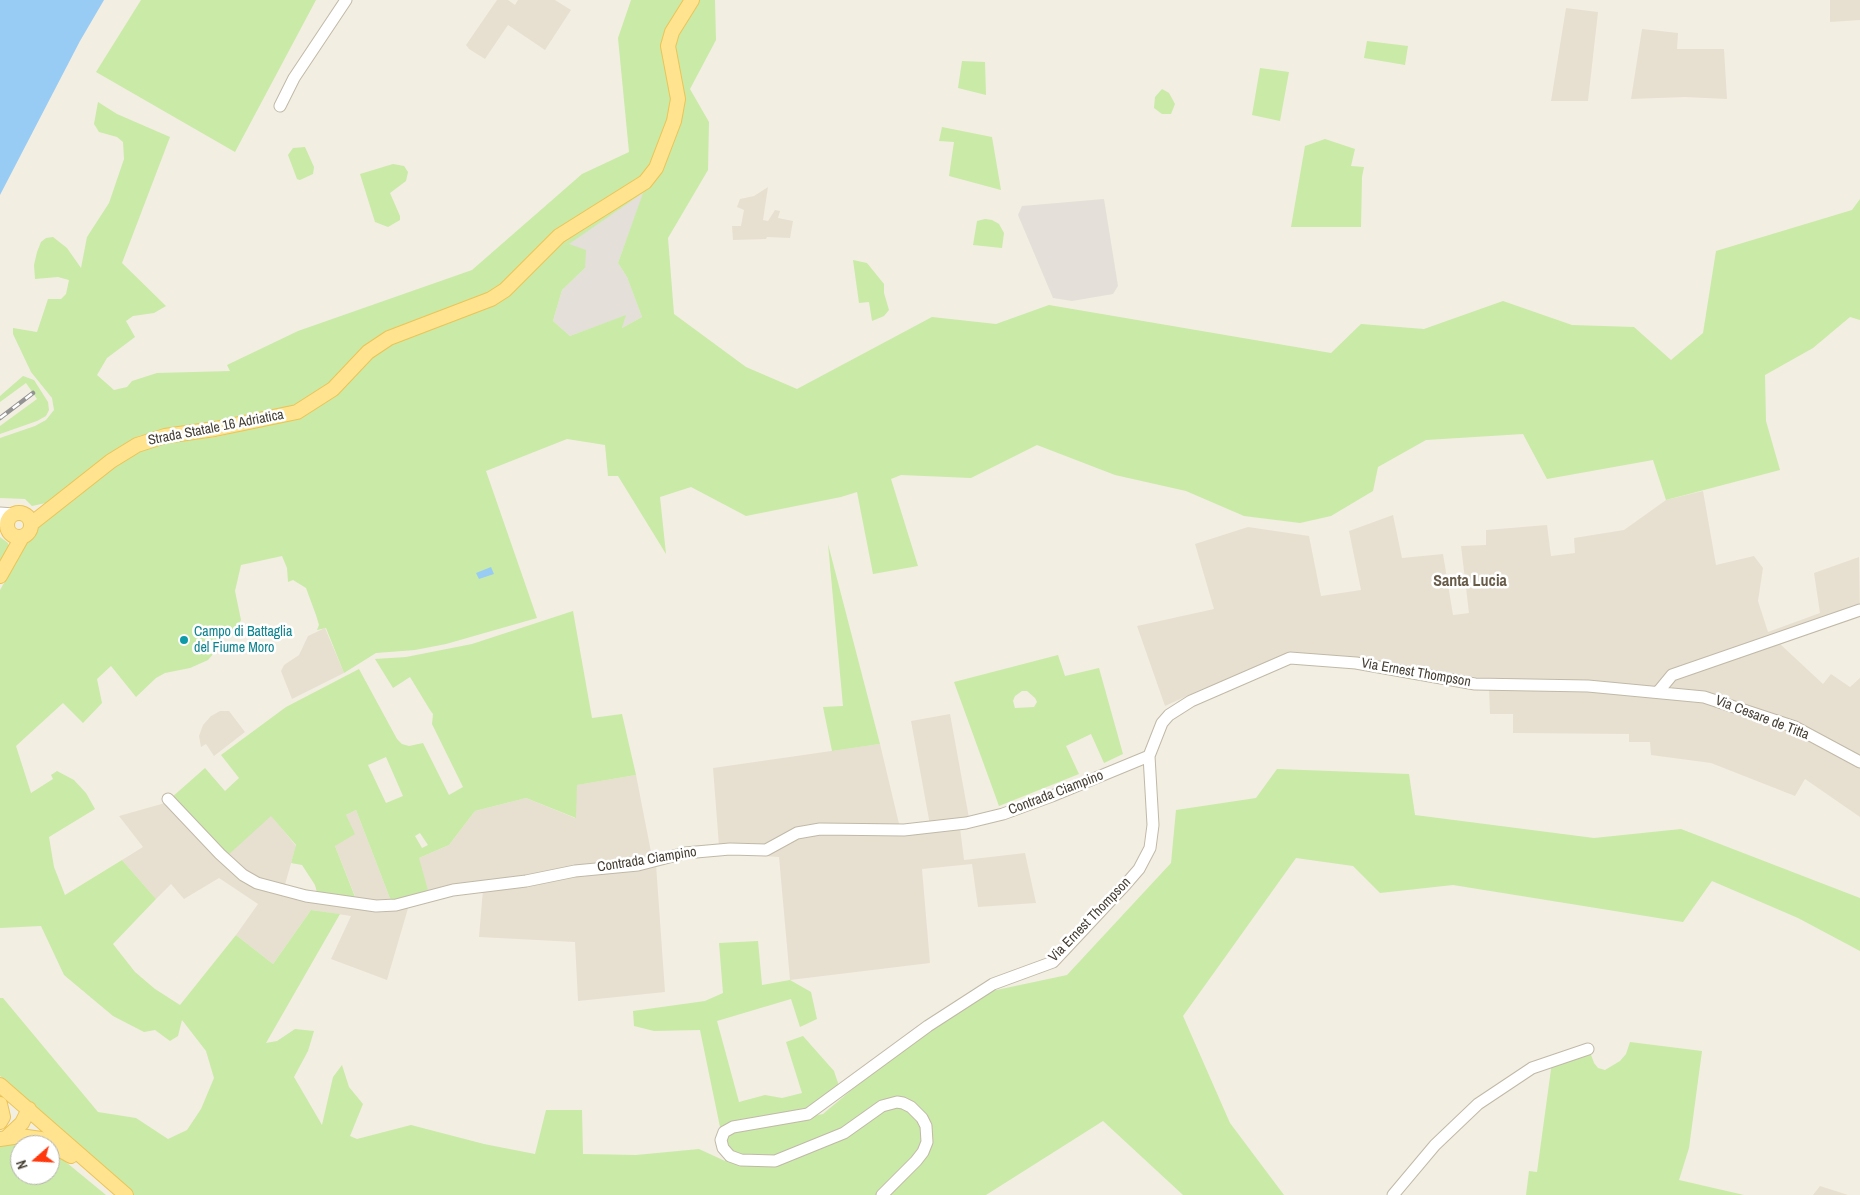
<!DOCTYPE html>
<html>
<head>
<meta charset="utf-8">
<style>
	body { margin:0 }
	#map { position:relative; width:1860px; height:1195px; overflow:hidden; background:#f2eee2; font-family:"Archivo Narrow",sans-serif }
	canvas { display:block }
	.north { position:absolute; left:10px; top:1135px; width:50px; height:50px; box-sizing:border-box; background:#fff; border:1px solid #b4b2ad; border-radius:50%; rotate:251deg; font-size:14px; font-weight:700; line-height:20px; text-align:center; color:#443e32 }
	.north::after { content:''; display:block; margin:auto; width:18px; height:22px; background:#ff390d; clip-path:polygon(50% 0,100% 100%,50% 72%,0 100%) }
</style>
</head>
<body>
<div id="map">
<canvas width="1860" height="1195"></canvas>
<div class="north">N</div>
</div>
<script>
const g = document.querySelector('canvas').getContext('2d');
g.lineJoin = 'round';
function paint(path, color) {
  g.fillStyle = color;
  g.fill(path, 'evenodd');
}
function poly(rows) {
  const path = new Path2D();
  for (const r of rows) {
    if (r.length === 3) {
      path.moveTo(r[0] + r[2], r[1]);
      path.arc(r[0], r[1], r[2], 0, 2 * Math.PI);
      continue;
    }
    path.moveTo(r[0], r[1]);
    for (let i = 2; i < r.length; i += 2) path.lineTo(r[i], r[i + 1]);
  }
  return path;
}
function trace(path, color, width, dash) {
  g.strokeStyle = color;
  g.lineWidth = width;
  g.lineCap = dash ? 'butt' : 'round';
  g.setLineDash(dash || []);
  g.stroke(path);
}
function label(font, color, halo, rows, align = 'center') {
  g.font = font + ' "Archivo Narrow",sans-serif';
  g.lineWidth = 5;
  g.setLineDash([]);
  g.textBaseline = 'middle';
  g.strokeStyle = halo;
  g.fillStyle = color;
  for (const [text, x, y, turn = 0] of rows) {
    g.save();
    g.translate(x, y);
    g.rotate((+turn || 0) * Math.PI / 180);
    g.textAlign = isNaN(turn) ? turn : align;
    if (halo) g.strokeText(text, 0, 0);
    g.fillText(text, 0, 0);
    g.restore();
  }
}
const residential = poly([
	[497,0,508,0,515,5,518,0,555,0,571,10,545,50,508,25,485,59,469,49,466,45],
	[1830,0,1860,0,1860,20,1830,22],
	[1566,8,1598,12,1588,101,1551,101],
	[1642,29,1678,33,1677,49,1724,49,1727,99,1685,97,1631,99],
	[768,187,763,220,768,221,775,210,780,211,778,218,793,221,790,238,767,237,766,239,733,240,732,226,741,226,744,210,737,207,740,199,754,196],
	[1703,491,1716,565,1754,556,1763,568,1758,601,1768,632,1820,613,1814,573,1859,557,1860,616,1779,643,1823,684,1831,674,1850,687,1860,678,1860,817,1805,779,1795,796,1711,763,1651,755,1650,742,1629,742,1629,734,1513,733,1513,714,1490,714,1489,689,1475,677,1365,659,1292,654,1200,690,1165,706,1137,626,1214,609,1195,544,1248,527,1309,536,1321,596,1361,590,1349,531,1393,515,1402,558,1443,554,1453,615,1469,613,1461,546,1486,545,1486,530,1547,525,1551,556,1575,553,1574,538,1624,530,1666,500],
	[325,628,344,673,292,699,281,671,284,665,299,655,308,636],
	[220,711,229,711,245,732,214,756,206,744,201,747,199,736,203,725,211,716],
	[950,714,969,818,960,828,964,860,1025,853,1036,903,978,907,972,864,922,869,930,963,790,980,779,857,710,853,656,864,665,992,578,1001,575,942,479,937,483,889,409,905,387,980,331,959,351,916,311,910,273,964,236,935,258,904,219,878,184,899,171,884,156,899,122,860,143,847,119,816,172,801,271,815,296,846,284,888,357,901,335,846,346,815,356,810,391,901,419,858,449,845,475,811,526,798,575,818,576,785,636,775,652,857,719,846,713,768,880,744,900,828,930,825,911,721],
	[1820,1186,1845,1194,1848,1195,1813,1195]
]);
const industrial = poly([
	[644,192,618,263,627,277,642,317,622,328,625,316,570,336,553,321,562,290,585,268,568,244],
	[1104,199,1118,286,1113,294,1072,301,1053,298,1018,215,1022,206]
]);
const green = poly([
	[141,0,316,0,235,152,96,72],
	[631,0,715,0,716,40,690,89,709,122,708,170,668,238,674,314,746,367,797,389,932,317,996,324,1049,305,1331,353,1361,324,1424,329,1503,301,1572,325,1634,327,1671,360,1703,333,1716,251,1852,210,1860,199,1860,320,1850,317,1813,348,1765,375,1766,421,1780,470,1666,500,1653,460,1547,479,1523,434,1426,440,1378,467,1373,491,1331,516,1300,523,1244,516,1186,491,1115,475,1037,445,971,478,901,475,891,479,918,566,873,574,857,492,841,497,746,516,691,487,660,497,666,554,618,476,608,476,605,445,567,439,486,471,537,618,446,644,415,650,376,653,344,673,326,628,317,630,319,625,316,615,306,588,293,580,288,582,287,568,282,556,241,565,235,591,241,620,236,630,224,635,214,653,208,660,190,668,165,673,156,678,136,697,111,666,97,679,102,703,83,723,63,703,16,746,31,793,53,779,51,775,57,771,74,780,86,793,95,809,49,837,54,867,65,895,122,860,156,899,113,944,135,972,155,989,180,1005,236,935,273,964,311,910,340,914,266,1043,277,1041,295,1029,314,1031,308,1051,294,1077,322,1125,333,1077,342,1065,349,1087,363,1104,350,1136,357,1139,411,1125,484,1144,535,1154,546,1110,582,1110,583,1154,636,1155,699,1149,725,1161,724,1139,730,1132,823,1114,887,1060,987,992,1067,975,1171,863,1176,810,1256,798,1277,769,1409,774,1415,815,1594,838,1681,829,1860,898,1860,951,1798,918,1712,881,1683,922,1453,885,1380,893,1353,866,1296,858,1183,1016,1230,1123,1284,1195,1183,1195,1103,1121,986,1195,132,1195,0,1076,0,998,3,998,98,1112,136,1118,168,1139,187,1130,201,1109,214,1078,206,1051,182,1020,178,1036,170,1041,155,1030,144,1032,113,1016,64,975,41,926,0,928,0,590,14,565,24,538,131,453,166,443,216,437,297,418,336,379,314,395,285,409,252,417,164,430,139,436,123,445,64,491,46,503,32,506,25,499,0,498,0,438,35,426,46,420,54,410,52,398,31,372,13,334,13,328,37,332,48,299,61,299,66,294,69,280,58,277,35,279,34,265,37,252,41,242,46,238,53,237,67,248,81,268,87,237,109,203,124,159,123,142,117,137,99,132,94,124,98,102,117,114,170,137,122,263,166,306,154,313,133,316,126,321,135,337,107,358,97,375,114,390,127,387,132,381,157,373,230,371,227,365,298,331,472,270,582,174,629,152,618,38],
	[643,193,618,263,627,277,642,317,622,328,626,315,570,336,553,321,562,290,585,268,586,250,569,244],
	[1367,41,1408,46,1405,65,1364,58],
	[962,61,985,62,986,95,958,88],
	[1260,68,1289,72,1280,121,1252,115],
	[1162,89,1169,93,1175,104,1171,114,1162,114,1154,108,1155,97],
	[942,127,992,137,1001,190,949,176,954,142,939,141],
	[1325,139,1355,149,1351,166,1364,167,1362,177,1361,227,1291,227,1305,146],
	[305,147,314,167,313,174,300,180,297,179,288,155,293,148],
	[393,164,404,166,408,172,406,181,390,193,400,216,400,220,388,227,375,222,360,174],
	[985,219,992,220,999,224,1004,233,1002,248,973,245,977,221],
	[853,260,867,263,884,284,884,293,889,310,884,316,872,321,869,302,859,303],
	[23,376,34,380,48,402,49,410,46,416,37,421,0,434,0,426,37,399,26,383,0,402,0,396],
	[0,537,8,543,9,550,0,568],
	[828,544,880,744,832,751,823,707,843,706],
	[573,611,592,718,622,714,636,775,577,785,576,818,526,798,475,811,449,845,419,858,429,894,391,901,356,810,346,815,355,834,335,846,357,902,318,896,315,885,302,865,291,863,296,845,271,816,227,856,171,798,205,768,225,791,239,778,221,755,286,707,359,669,397,739,402,744,409,746,423,743,449,795,463,787,432,724,433,714,430,710,410,677,393,688,375,659,406,657,472,644],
	[386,757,403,796,386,803,368,765],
	[420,833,428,845,422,848,415,836],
	[1058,655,1065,676,1099,668,1123,754,1104,763,1091,734,1066,746,1079,774,999,806,954,682],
	[1022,691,1027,691,1035,698,1037,702,1034,707,1015,708,1013,701,1015,696],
	[758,941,762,985,790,980,811,992,817,1019,800,1027,791,999,717,1021,739,1102,765,1095,782,1098,802,1093,786,1042,803,1036,834,1071,839,1086,804,1113,720,1127,700,1030,654,1031,634,1026,633,1011,705,1001,723,993,719,943],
	[1630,1042,1702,1051,1689,1148,1679,1180,1744,1195,1526,1195,1529,1171,1537,1172,1552,1062,1590,1052,1594,1063,1598,1068,1605,1070,1620,1061,1626,1054],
	[24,1142,40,1145,20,1145,20,1175,50,1175,50,1149,106,1195,0,1195,0,1145]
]);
const water = poly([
	[0,0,104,0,80,41,0,195],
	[491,567,494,574,479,579,476,573]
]);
const minor = poly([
	[280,106,294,78,346,0],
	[0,513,14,514],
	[0,514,7,527],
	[1658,692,1672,675,1860,610],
	[168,799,220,854,243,875,257,883,306,896,376,906,396,905,453,890,526,881,575,871,638,865,685,853,730,849,766,850,797,833,820,829,904,830,966,823,1003,814,1052,796,1149,756],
	[882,1195,916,1161,923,1152,927,1142,926,1126,922,1118,911,1107,903,1103,897,1102,882,1106,844,1133,775,1161,741,1160,730,1156,723,1148,721,1140,724,1132,733,1127,808,1114,928,1026,993,984,1053,962,1126,884,1139,869,1150,848,1153,825,1149,756,1162,723,1169,715,1191,701,1290,658,1356,663,1475,684,1588,686,1704,697,1795,727,1860,762],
	[1393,1195,1435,1145,1478,1104,1532,1068,1588,1049]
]);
const major = poly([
	[19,525,12],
	[31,524,111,461,137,445,165,436,215,429,297,412,333,389,368,352,389,338,491,299,505,290,559,236,645,182,656,168,674,121,678,99,668,46,672,32,692,0],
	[0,576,22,537],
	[0,1085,126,1195],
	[0,1104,3,1117,0,1122],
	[7,1137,22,1123,29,1109],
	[0,1139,20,1136,41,1139,71,1156]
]);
const rail = poly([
	[0,418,33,393]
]);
const markers = [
	[184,640,5,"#0f9aa8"]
];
const streetNames = [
	["Strada Statale 16 Adriatica",216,428,-11],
	["Via Ernest Thompson",1416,673,10],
	["Via Cesare de Titta",1762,718,21],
	["Contrada Ciampino",1056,793,-21],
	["Contrada Ciampino",647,860,-9],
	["Via Ernest Thompson",1090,920,-46]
];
const cultureNames = [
	["Campo di Battaglia",194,632],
	["del Fiume Moro",194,648]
];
const quarterNames = [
	["Santa Lucia",1470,582]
];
paint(residential, '#e7e0d0');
paint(industrial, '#e4dfd8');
paint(green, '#caeaa7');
paint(water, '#99ccf5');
trace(minor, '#c1b9a7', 13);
trace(major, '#ebc457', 16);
trace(minor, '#fff', 11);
trace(major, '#ffe38f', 14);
trace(rail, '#939393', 4.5);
trace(rail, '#fff', 2.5, [8]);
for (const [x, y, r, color] of markers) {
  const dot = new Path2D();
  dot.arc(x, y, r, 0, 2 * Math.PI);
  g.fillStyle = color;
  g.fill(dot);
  trace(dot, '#fff', 2);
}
label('14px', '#443e32', '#fff', streetNames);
label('14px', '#0d838f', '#fff', cultureNames, 'left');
label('bold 16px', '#685c49', '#fff', quarterNames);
</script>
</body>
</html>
